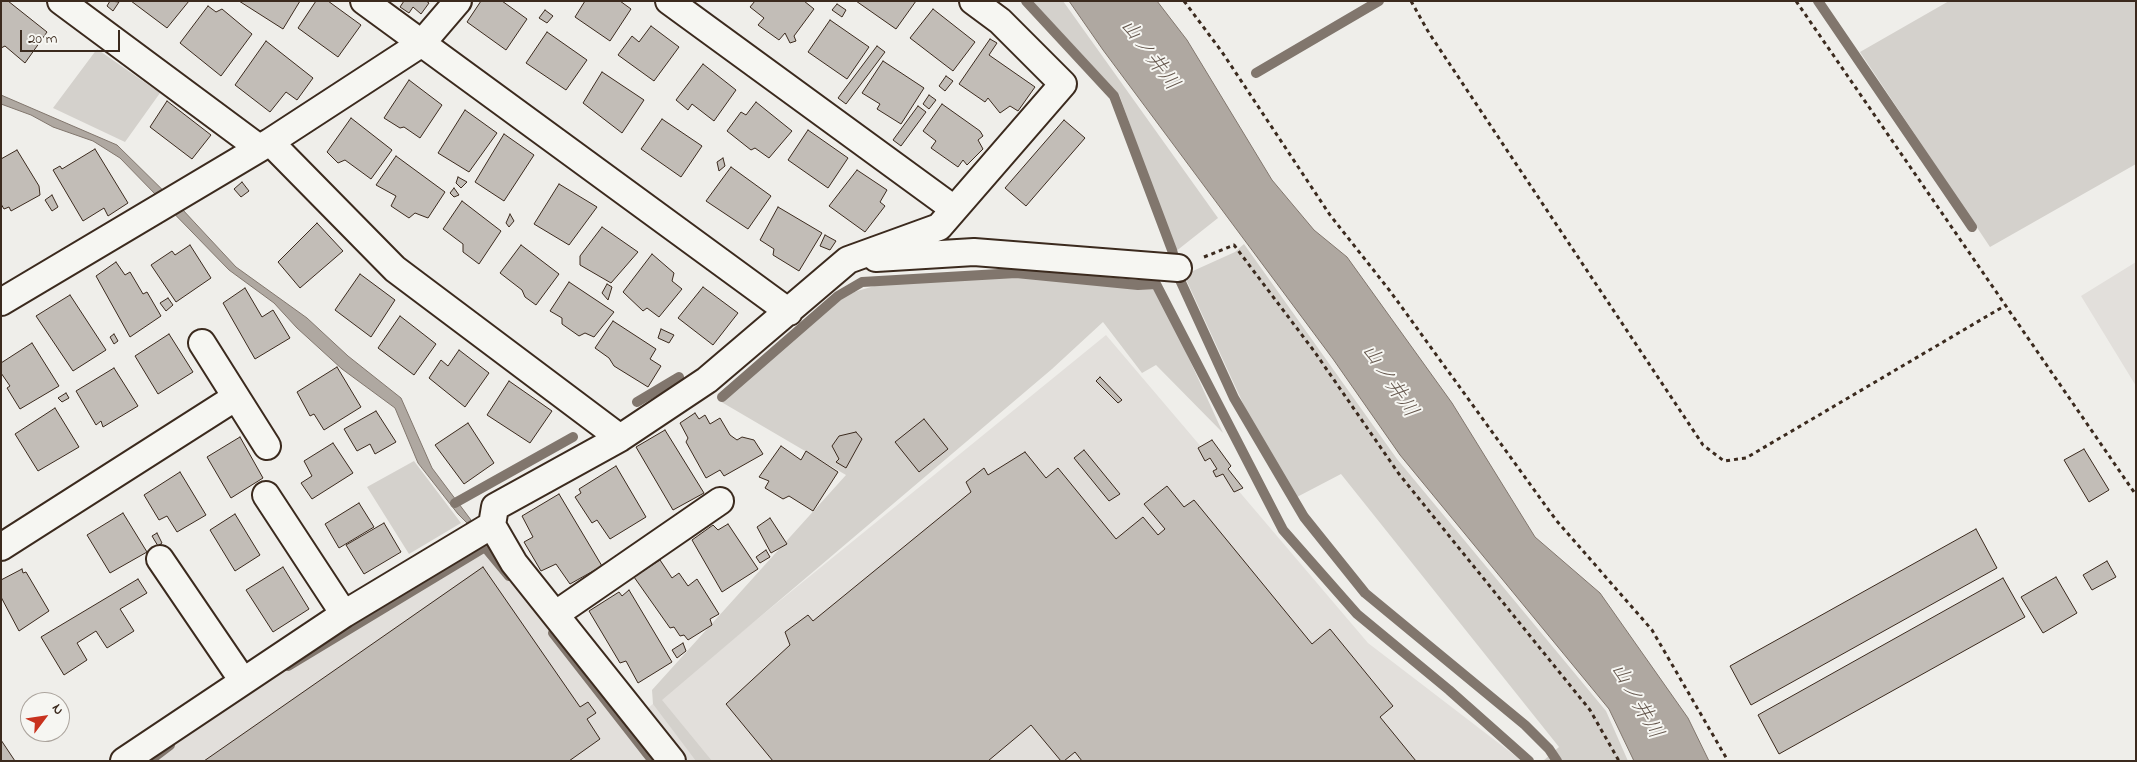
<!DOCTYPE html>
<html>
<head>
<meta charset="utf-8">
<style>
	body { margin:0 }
	#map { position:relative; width:2137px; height:762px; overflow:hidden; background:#efeeea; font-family:"Indie Flower",sans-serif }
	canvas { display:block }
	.frame { position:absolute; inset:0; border:2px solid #3b2a1e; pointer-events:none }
	.north { position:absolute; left:20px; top:692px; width:50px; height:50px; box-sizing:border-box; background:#f6f6f2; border:1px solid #aba49d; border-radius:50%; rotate:59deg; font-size:14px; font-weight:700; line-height:20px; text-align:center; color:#3b2a1e }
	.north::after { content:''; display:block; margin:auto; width:18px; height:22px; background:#c8321e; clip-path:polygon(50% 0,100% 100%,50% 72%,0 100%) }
	.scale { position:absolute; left:20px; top:30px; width:100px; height:22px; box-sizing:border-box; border:2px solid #3b2a1e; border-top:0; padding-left:6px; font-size:15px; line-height:18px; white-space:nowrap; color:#3b2a1e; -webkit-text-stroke:4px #f6f6f2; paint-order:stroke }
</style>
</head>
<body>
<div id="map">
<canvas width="2137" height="762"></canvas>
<div class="frame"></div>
<div class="north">N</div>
<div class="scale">20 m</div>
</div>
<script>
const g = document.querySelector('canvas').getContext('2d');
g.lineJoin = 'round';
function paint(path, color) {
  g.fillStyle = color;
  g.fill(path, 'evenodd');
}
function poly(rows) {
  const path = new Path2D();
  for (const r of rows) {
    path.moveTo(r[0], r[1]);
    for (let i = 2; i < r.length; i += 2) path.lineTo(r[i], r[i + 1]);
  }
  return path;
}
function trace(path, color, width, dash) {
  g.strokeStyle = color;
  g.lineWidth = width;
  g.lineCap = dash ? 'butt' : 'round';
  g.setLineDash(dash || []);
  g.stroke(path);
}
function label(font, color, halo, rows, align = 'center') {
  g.font = font + ' "Indie Flower","Klee One",sans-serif';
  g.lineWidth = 4;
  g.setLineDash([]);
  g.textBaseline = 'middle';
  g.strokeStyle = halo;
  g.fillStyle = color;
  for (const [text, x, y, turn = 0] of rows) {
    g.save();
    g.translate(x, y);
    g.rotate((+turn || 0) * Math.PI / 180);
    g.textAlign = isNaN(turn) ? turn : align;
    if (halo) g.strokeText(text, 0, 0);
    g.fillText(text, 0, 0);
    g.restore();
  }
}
const built = poly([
	[2136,262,2136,386,2081,296],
	[1106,335,1368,643,1522,761,688,761,648,708],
	[487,539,658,761,142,761,233,695]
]);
const green = poly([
	[1032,1,1063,1,1218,218,1175,252,1119,94],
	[1949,1,2136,1,2136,164,1990,247,1860,52],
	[97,49,160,93,125,142,53,108],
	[1244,244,1397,459,1606,711,1628,761,1543,761,1559,747,1341,474,1297,497,1247,412,1184,275,1235,252],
	[1027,275,1156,286,1223,433,1156,365,1142,373,1103,322,1052,369,662,700,712,761,696,761,653,704,652,690,846,475,718,400,847,294,895,280],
	[414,461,461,523,409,554,367,487]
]);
const water = poly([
	[1069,1,1157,1,1187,40,1272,180,1314,230,1347,257,1452,403,1535,537,1600,593,1688,718,1709,761,1634,761,1609,709,1400,455,1333,359,1103,50,1069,1],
	[1,95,117,145,182,209,236,267,307,318,348,356,401,398,432,468,471,520,467,523,458,514,418,463,395,408,342,369,297,328,274,303,229,270,120,158,93,141,53,127,31,115,1,104,1,95]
]);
const stream = poly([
	[1026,1,1114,96,1172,250,1180,280,1234,398,1304,517,1365,593,1525,725,1549,749,1557,761],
	[1818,1,1972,227],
	[1256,73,1379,1],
	[722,397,838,296,862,282,1016,273,1138,285,1156,284,1283,530,1357,614,1449,690,1529,761],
	[637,402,679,377],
	[455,503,573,437],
	[553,633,653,761],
	[288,666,485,547,509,576],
	[149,761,170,745]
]);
const building = poly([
	[1,1,8,1,47,32,25,63,5,46,1,48,1,1],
	[110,1,119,2,113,11,107,6,110,1],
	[131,1,189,1,167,28,131,1],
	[239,1,300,1,283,29,239,1],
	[316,1,328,1,361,25,338,57,298,28,316,1],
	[404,1,426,1,429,3,421,14,413,7,409,13,400,7,404,1],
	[481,1,502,1,527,19,506,50,467,22,481,1],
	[585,1,620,1,631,9,610,41,575,17,585,1],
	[755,1,804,1,814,9,794,36,796,41,790,43,785,33,779,40,758,25,764,18,750,7,755,1],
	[856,1,916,1,896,29,856,1],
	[837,4,846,10,842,17,832,10,837,4],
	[208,6,216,12,222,9,252,34,221,76,180,43,208,6],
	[933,9,975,42,953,71,910,38,933,9],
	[545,10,553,16,547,23,539,18,545,10],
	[830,20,869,47,847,79,808,52,830,20],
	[651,26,679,47,654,81,618,55,632,36,639,42,651,26],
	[547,32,587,60,566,90,526,63,547,32],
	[990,39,997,43,989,55,1035,87,1018,111,1010,106,1000,113,988,98,985,102,959,84,990,39],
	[266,41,313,78,297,100,286,92,270,112,235,85,266,41],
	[877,46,885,52,846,104,838,98,877,46],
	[883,61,924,88,901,124,877,109,880,104,862,93,883,61],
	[703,64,736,90,714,121,692,104,688,110,676,100,703,64],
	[602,72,644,100,622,133,583,103,602,72],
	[946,76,953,81,945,91,939,86,946,76],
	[409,80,442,105,420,138,404,127,400,128,384,118,409,80],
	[929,95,936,100,929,109,923,104,929,95],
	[167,101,211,135,192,159,150,127,167,101],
	[756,102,792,131,769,158,755,148,751,150,727,131,741,112,746,115,756,102],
	[942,104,980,131,983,136,978,140,983,149,967,165,963,160,958,167,931,148,936,141,923,131,942,104],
	[918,106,926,112,901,146,893,140,918,106],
	[465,110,497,133,469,172,438,153,465,110],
	[351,118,392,150,371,179,345,160,338,163,327,152,351,118],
	[662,119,702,146,681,177,641,149,662,119],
	[1064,120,1085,138,1026,206,1005,188,1064,120],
	[808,130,848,158,828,188,788,160,808,130],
	[504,134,534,155,504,201,475,182,504,134],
	[95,149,128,203,108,216,104,208,83,221,53,170,60,166,62,169,95,149],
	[17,150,39,186,40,195,11,211,9,207,4,209,1,204,1,159,17,150],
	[396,156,445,192,428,218,415,213,409,218,391,206,396,196,376,185,396,156],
	[723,158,725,166,719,171,717,162,723,158],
	[731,167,771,196,748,229,706,201,731,167],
	[857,170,887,190,880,202,885,206,865,232,829,206,857,170],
	[458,177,467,182,461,188,456,183,458,177],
	[242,182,249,191,241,197,234,189,242,182],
	[559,184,597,207,569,245,534,224,559,184],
	[454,188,459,195,454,197,450,193,454,188],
	[52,195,58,207,52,211,45,200,52,195],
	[462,201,501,231,479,264,463,252,463,244,443,229,462,201],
	[778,207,822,233,799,271,773,255,774,249,760,240,778,207],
	[510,214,514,221,509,227,506,223,510,214],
	[317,223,343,251,300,288,278,262,317,223],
	[602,227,638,252,611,283,580,265,580,256,602,227],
	[825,235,836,241,830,250,820,246,825,235],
	[190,245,211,278,176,302,151,265,172,251,175,255,190,245],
	[521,245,559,274,536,305,525,297,522,290,500,273,521,245],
	[652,254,674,273,672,281,682,289,659,317,647,308,643,311,623,292,652,254],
	[116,262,125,275,130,272,143,294,147,292,161,316,130,337,96,276,116,262],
	[360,274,395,300,371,337,335,310,360,274],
	[569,282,614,312,594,337,585,333,579,336,562,324,562,318,550,311,569,282],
	[607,284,612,287,608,300,602,293,607,284],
	[703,287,738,313,713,345,678,318,703,287],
	[245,288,262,317,273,310,290,338,255,359,223,303,245,288],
	[70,295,106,350,73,371,36,316,70,295],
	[168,298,173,305,166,311,160,303,168,298],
	[400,316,436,344,414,375,378,348,400,316],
	[613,321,656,349,650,359,661,366,648,387,614,366,609,358,595,348,613,321],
	[661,329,674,335,669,343,658,338,661,329],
	[114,334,118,341,114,344,110,337,114,334],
	[169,334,193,372,158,394,135,356,169,334],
	[32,343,59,386,20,409,7,388,10,386,1,373,1,363,32,343],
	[459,350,489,373,465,407,429,378,441,360,448,366,459,350],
	[337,367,361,407,324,430,314,414,310,416,297,392,337,367],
	[114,368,138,406,103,427,101,421,96,425,76,391,114,368],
	[1100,377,1122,400,1118,403,1096,381,1100,377],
	[509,381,552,411,530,443,487,415,509,381],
	[66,393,69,398,62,402,58,398,66,393],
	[55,408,79,447,38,471,15,434,55,408],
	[376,411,396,442,375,454,370,444,357,451,344,429,376,411],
	[695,413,699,419,705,415,710,424,720,418,730,435,737,440,742,437,754,440,763,454,724,476,720,470,706,478,686,442,688,438,680,423,695,413],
	[924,419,948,449,919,472,895,442,924,419],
	[468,423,494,463,464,484,435,445,468,423],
	[665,430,704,493,673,510,636,447,665,430],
	[856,432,862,439,846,468,836,462,839,459,832,446,839,436,856,432],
	[240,437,263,478,231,498,207,457,240,437],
	[1212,440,1231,466,1228,469,1243,488,1234,492,1223,474,1216,477,1213,471,1217,469,1210,458,1205,461,1198,448,1212,440],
	[333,443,353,473,312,499,301,483,312,476,304,461,333,443],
	[781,446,801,460,806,451,838,472,813,511,789,496,783,499,765,488,769,481,759,477,781,446],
	[2084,449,2109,490,2089,502,2064,460,2084,449],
	[1084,450,1120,494,1109,501,1074,458,1084,450],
	[1025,452,1046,478,1058,468,1116,539,1143,517,1158,535,1165,529,1144,504,1167,486,1184,507,1194,500,1312,644,1330,629,1393,706,1380,717,1416,761,1082,761,1075,752,1064,761,1061,761,1031,725,988,761,773,761,726,704,790,645,785,632,808,615,813,621,971,492,966,482,984,468,988,475,1025,452],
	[616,466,646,517,610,539,597,520,592,523,575,497,581,493,579,489,616,466],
	[180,472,206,515,177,532,167,516,159,520,144,495,180,472],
	[559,494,602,566,570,584,556,564,541,571,524,542,533,537,522,516,559,494],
	[359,503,374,527,339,548,325,524,359,503],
	[123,513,147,552,110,573,87,535,123,513],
	[235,514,260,555,235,571,210,530,235,514],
	[770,518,787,544,771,553,757,527,770,518],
	[384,523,401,552,364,574,346,545,384,523],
	[728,524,758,569,722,592,692,540,713,525,718,530,728,524],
	[1976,529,1997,568,1751,705,1730,666,1976,529],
	[157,533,162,543,158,546,152,536,157,533],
	[766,550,770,557,760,563,756,557,766,550],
	[660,560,672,578,679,573,688,586,697,579,719,614,710,619,712,625,688,640,684,635,680,636,674,627,670,628,634,577,660,560],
	[2107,561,2116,577,2092,590,2083,575,2107,561],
	[283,567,309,609,273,632,246,590,283,567],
	[483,567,580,707,588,702,596,713,587,719,600,739,569,761,204,761,483,567],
	[22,569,23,573,26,572,49,611,19,631,1,597,1,580,22,569],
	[2056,577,2077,613,2043,633,2021,597,2056,577],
	[2003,578,2025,617,1779,754,1758,715,2003,578],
	[138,579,147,593,120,609,134,631,107,648,96,631,77,643,87,660,64,675,41,637,138,579],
	[629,590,672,662,638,683,626,661,620,663,589,611,619,592,622,596,629,590],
	[683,643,686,651,677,658,672,650,683,643],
	[1,740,15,761,1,761,1,740]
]);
const path = poly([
	[1184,1,1222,52,1330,215,1390,291,1556,520,1652,630,1728,761],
	[1411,1,1429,33,1703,445,1724,461,1746,458,2006,305],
	[1796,1,2136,495],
	[1204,257,1234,245,1314,351,1399,474,1590,710,1619,761]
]);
const street = poly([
	[61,1,259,148],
	[364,1,789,312],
	[669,1,954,209],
	[270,142,395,269,620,438,707,380,848,260,939,227,1063,84,1000,21,973,1],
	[876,258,974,252,1178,268],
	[1,302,270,142,422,43,458,1],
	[202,343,267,446],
	[266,495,344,614],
	[492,525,495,507,620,438],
	[1,547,236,397],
	[160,559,243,681],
	[556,614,720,501],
	[124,761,344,614,492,525,514,563,672,761]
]);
const waterNames = [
	["山ノ井川",1148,56,53],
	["山ノ井川",1388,382,56],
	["山ノ井川",1635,702,60]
];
paint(built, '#e2dfdb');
paint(green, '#d4d1cc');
paint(water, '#afa8a1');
trace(water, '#81766d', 1);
trace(stream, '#81766d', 10);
paint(building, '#c2bdb7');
trace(building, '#3b2a1e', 1);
trace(street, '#3b2a1e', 30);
trace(path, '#3b2a1e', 3, [4, 4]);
trace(street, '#f6f6f2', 26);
label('italic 21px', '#64564c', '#f6f6f2', waterNames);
</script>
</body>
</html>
